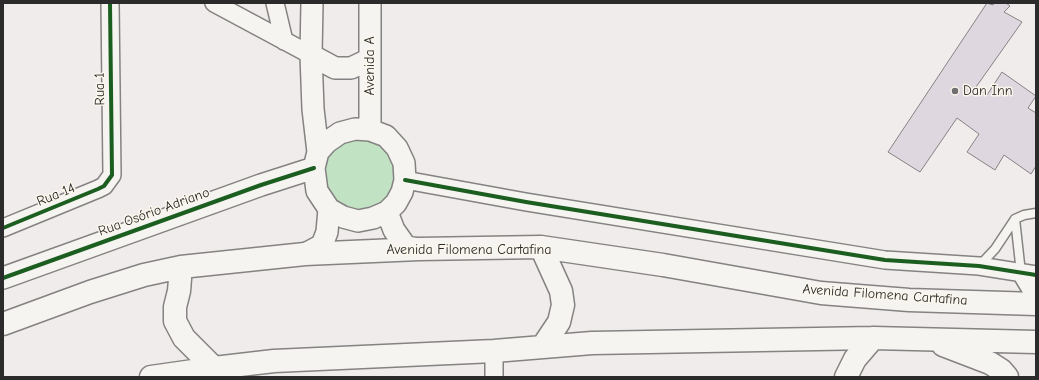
<!DOCTYPE html>
<html>
<head>
<meta charset="utf-8">
<style>
	body { margin:0 }
	#map { position:relative; width:1039px; height:380px; overflow:hidden; background:#f1ecec; font-family:"Comic Neue",sans-serif }
	canvas { display:block }
	.frame { position:absolute; inset:0; border:4px solid #2b2b2b; pointer-events:none }
</style>
</head>
<body>
<div id="map">
<canvas width="1039" height="380"></canvas>
<div class="frame"></div>
</div>
<script>
const g = document.querySelector('canvas').getContext('2d');
g.lineJoin = 'round';
function paint(path, color) {
  g.fillStyle = color;
  g.fill(path, 'evenodd');
}
function poly(rows) {
  const path = new Path2D();
  for (const r of rows) {
    if (r.length === 3) {
      path.moveTo(r[0] + r[2], r[1]);
      path.arc(r[0], r[1], r[2], 0, 2 * Math.PI);
      continue;
    }
    path.moveTo(r[0], r[1]);
    for (let i = 2; i < r.length; i += 2) path.lineTo(r[i], r[i + 1]);
  }
  return path;
}
function trace(path, color, width, dash) {
  g.strokeStyle = color;
  g.lineWidth = width;
  g.lineCap = dash ? 'butt' : 'round';
  g.setLineDash(dash || []);
  g.stroke(path);
}
function label(font, color, halo, rows, align = 'center') {
  g.font = font + ' "Comic Neue",sans-serif';
  g.lineWidth = 3;
  g.setLineDash([]);
  g.textBaseline = 'middle';
  g.strokeStyle = halo;
  g.fillStyle = color;
  for (const [text, x, y, turn = 0] of rows) {
    g.save();
    g.translate(x, y);
    g.rotate((+turn || 0) * Math.PI / 180);
    g.textAlign = isNaN(turn) ? turn : align;
    if (halo) g.strokeText(text, 0, 0);
    g.fillText(text, 0, 0);
    g.restore();
  }
}
const green = poly([
	[359,174,36]
]);
const building = poly([
	[987,3,993,5,994,3,1006,3,1010,6,1004,12,1022,22,976,87,987,95,1002,72,1036,96,1028,108,1036,113,1036,166,1031,174,1004,155,995,170,967,152,979,134,957,118,920,172,888,152,987,3]
]);
const service = poly([
	[1015,219,1021,273],
	[980,265,995,249,1015,219,1024,215,1036,213]
]);
const minor = poly([
	[214,3,311,55],
	[275,3,284,41],
	[405,180,526,202,885,260,979,266,1036,275],
	[3,228,98,189,104,186,112,175,110,3],
	[1021,273,1036,298],
	[494,351,494,377]
]);
const tertiary = poly([
	[312,3,311,55,313,109,318,152],
	[370,3,370,130],
	[311,55,335,68,351,68,370,59],
	[355,129,370,130,386,136,397,148,404,163,405,180,402,192,396,203,387,212,373,218,358,221,343,217,329,209,317,191,314,168,318,152,327,142,340,133,355,129],
	[387,212,394,230,406,247,419,249],
	[305,254,322,245,327,232,329,209],
	[3,278,261,185,314,168]
]);
const secondary = poly([
	[541,247,561,291,563,305,559,322,543,346],
	[181,267,179,291,175,307,175,321,184,338,214,368],
	[3,324,90,292,144,275,181,267,305,254,419,249,541,247,663,265,821,293,909,300,1036,304],
	[943,345,990,363,1001,370,1007,377],
	[151,377,214,368,274,361,494,351,592,343,873,338,1036,342],
	[846,377,855,359,873,338]
]);
const cycleway = poly([
	[405,180,526,202,885,260,979,266,1036,275],
	[3,228,98,189,104,186,112,175,110,3],
	[3,278,261,185,314,168]
]);
const markers = [
	[955,91,4,"#706f6f"]
];
const streetNames = [
	["Avenida A",370,66,-90],
	["Rua 1",100,89,-91],
	["Rua 14",56,195,-22],
	["Rua Osório Adriano",154,212,-20],
	["Avenida Filomena Cartafina",469,250],
	["Avenida Filomena Cartafina",885,295,4]
];
const poiNames = [
	["Dan Inn",963,91]
];
paint(green, '#c2e2c4');
paint(building, '#ded7e0');
trace(building, '#848282', 1);
trace(service, '#848282', 11);
trace(minor, '#848282', 20);
trace(tertiary, '#848282', 24);
trace(secondary, '#848282', 25);
trace(service, '#f5f4f0', 8);
trace(minor, '#f5f4f0', 17);
trace(tertiary, '#f5f4f0', 21);
trace(secondary, '#f5f4f0', 22);
trace(cycleway, '#1b5e20', 4);
for (const [x, y, r, color] of markers) {
  const dot = new Path2D();
  dot.arc(x, y, r, 0, 2 * Math.PI);
  g.fillStyle = color;
  g.fill(dot);
  trace(dot, '#fbf7ec', 1.5);
}
label('14px', '#2b2b2b', '#fbf7ec', streetNames);
label('14px', '#2b2b2b', '#fbf7ec', poiNames, 'left');
</script>
</body>
</html>
